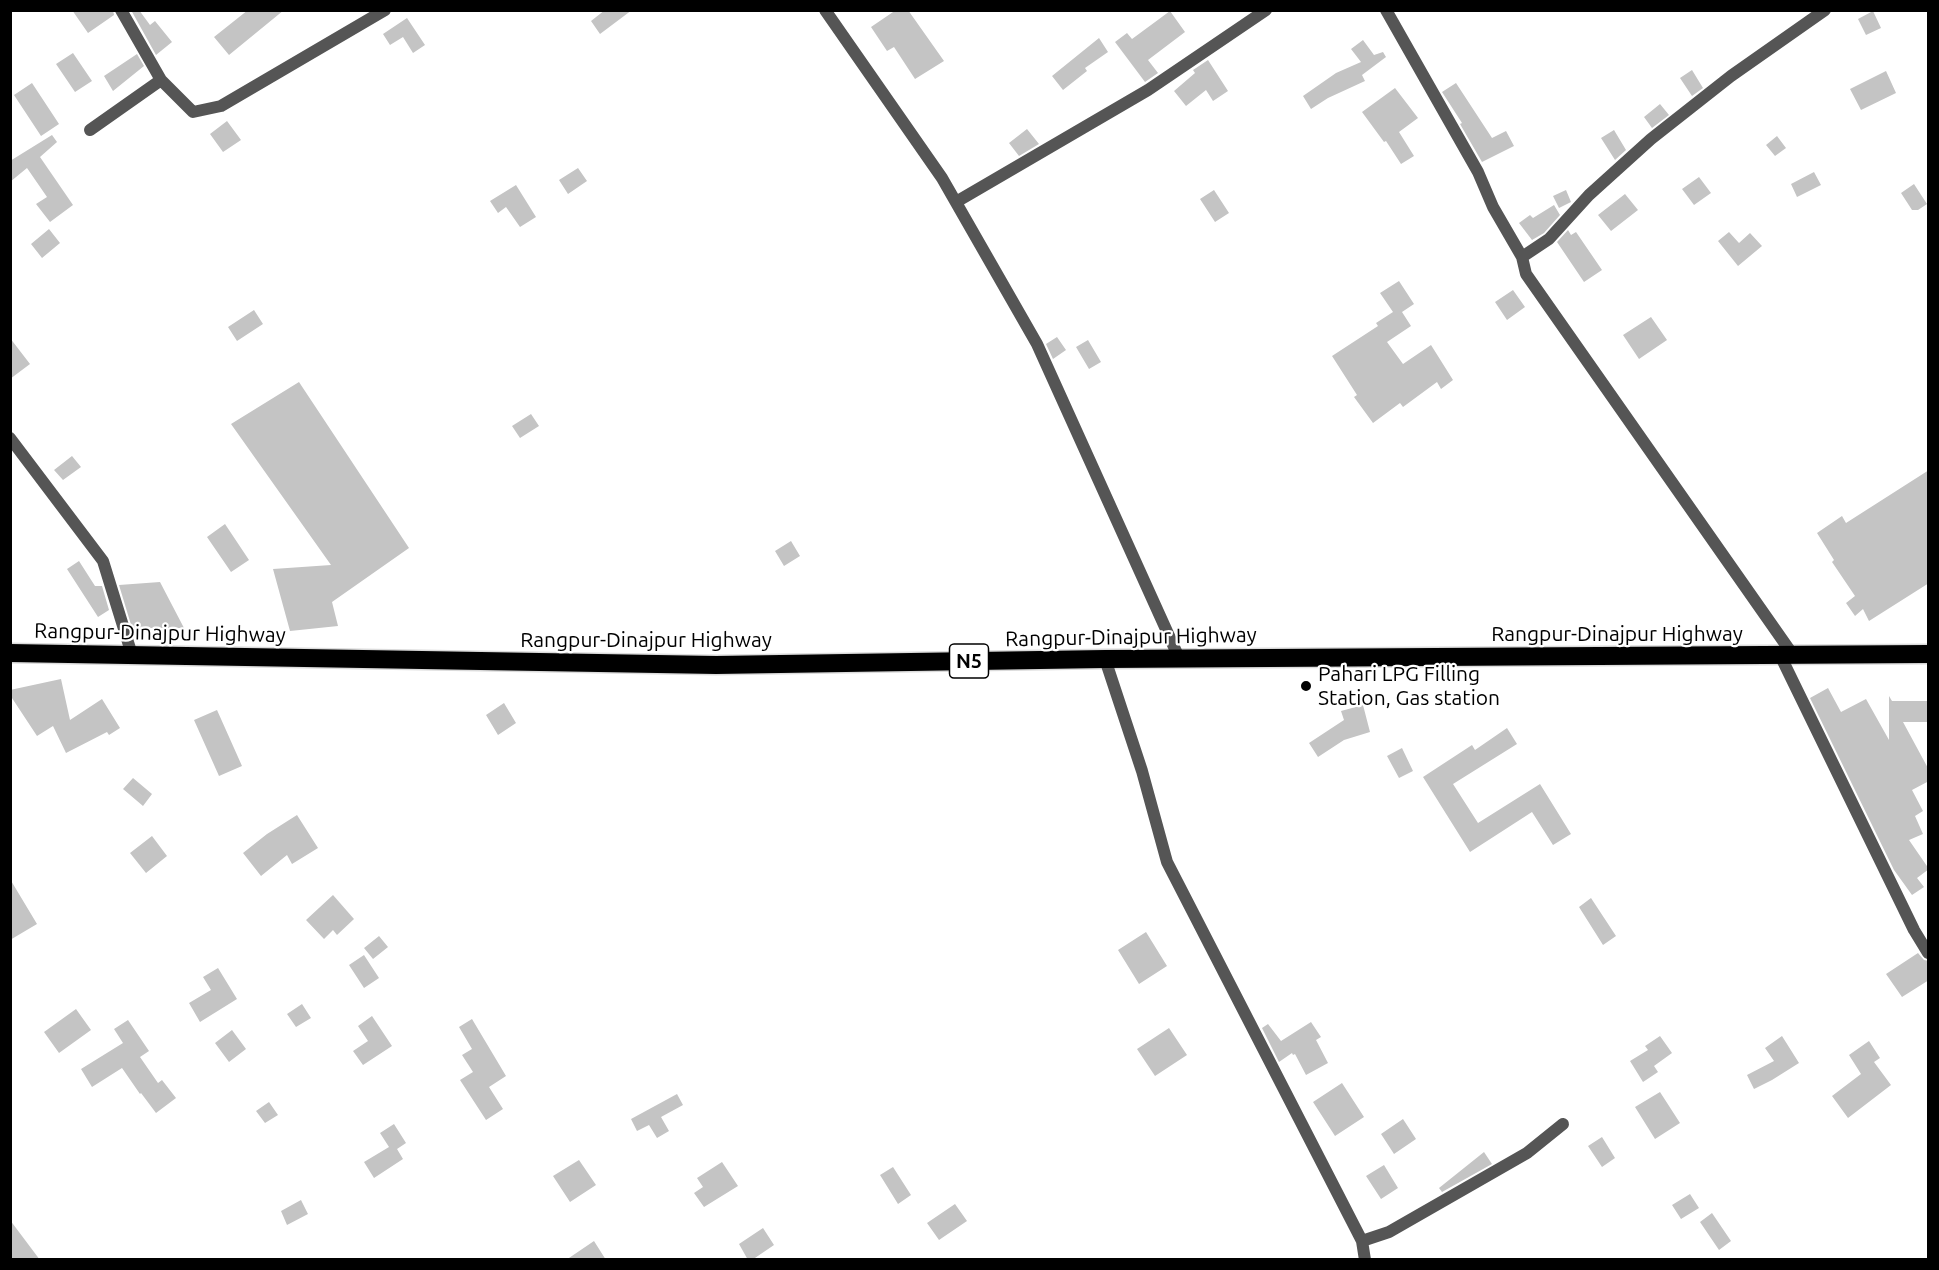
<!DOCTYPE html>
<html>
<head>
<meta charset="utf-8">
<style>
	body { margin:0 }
	#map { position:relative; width:1939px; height:1270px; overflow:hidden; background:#fff; font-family:Ubuntu,sans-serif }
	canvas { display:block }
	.frame { position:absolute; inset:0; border:12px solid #000; pointer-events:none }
</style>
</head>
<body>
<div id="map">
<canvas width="1939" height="1270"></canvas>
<div class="frame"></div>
</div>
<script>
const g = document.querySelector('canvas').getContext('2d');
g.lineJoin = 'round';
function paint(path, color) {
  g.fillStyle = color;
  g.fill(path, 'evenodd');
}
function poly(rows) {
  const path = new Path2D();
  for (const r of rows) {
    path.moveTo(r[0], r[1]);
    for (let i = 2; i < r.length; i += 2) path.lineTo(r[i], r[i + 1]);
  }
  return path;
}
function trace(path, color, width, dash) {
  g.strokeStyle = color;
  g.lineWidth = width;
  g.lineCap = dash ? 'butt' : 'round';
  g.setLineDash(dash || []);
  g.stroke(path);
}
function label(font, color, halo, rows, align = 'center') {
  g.font = font + ' Ubuntu,sans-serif';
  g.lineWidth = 4.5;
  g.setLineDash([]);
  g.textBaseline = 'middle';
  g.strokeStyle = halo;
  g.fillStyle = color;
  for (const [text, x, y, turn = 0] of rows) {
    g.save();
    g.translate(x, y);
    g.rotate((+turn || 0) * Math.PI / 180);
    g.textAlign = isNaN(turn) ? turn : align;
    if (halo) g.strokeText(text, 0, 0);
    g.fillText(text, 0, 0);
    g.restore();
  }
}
const building = poly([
	[72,10,113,10,114,15,88,33],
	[131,10,139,10,150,25,155,21,172,42,156,55],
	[248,10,284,10,229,55,214,37],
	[605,10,632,10,600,34,591,21],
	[896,10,908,10,944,61,915,79,894,47,887,51,871,27],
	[1170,11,1185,32,1148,60,1158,73,1145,82,1115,42,1127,33,1132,39],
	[1873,11,1881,28,1866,35,1858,19],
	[407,18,425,45,413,53,403,37,390,45,383,34],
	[1099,38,1108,52,1085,68,1087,71,1063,90,1052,76],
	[1363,40,1374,55,1383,52,1386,57,1362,75,1365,81,1328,98,1311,109,1303,96,1336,73,1361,62,1351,49],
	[73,53,92,81,75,92,56,64],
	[137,54,144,66,113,91,104,76],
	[1208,60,1228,91,1213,101,1206,90,1186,106,1174,91,1195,73,1193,70],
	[1692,70,1703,88,1692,96,1680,78],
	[1886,71,1896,93,1861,110,1850,89],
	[32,83,59,124,41,136,14,95],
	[1456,83,1492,138,1506,131,1514,146,1482,162,1460,124,1462,123,1442,92],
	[1395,88,1418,118,1399,132,1414,156,1401,164,1386,141,1384,142,1362,112],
	[1660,104,1669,115,1652,128,1644,117],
	[227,121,241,140,223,152,210,134],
	[1027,129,1039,144,1019,156,1009,143],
	[1614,130,1626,150,1615,160,1601,138],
	[52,135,57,142,40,157,73,205,50,222,36,204,47,197,27,168,10,182,10,161],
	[1777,136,1786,148,1775,156,1766,145],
	[578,168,587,181,568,194,559,180],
	[1814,172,1821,185,1797,197,1791,184],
	[1699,177,1711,193,1694,205,1682,189],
	[1914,184,1927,204,1918,210,1912,210,1901,193],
	[516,185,536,217,520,227,506,207,498,213,490,201],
	[1214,190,1229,213,1215,222,1200,199],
	[1566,190,1571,202,1559,208,1553,196],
	[1625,194,1638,210,1611,231,1598,215],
	[1554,205,1560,215,1544,233,1532,240,1519,223,1530,215,1533,218],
	[49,229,60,243,42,258,31,244],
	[1568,230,1571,235,1576,232,1602,270,1584,282,1557,242],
	[1729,232,1739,243,1750,233,1762,246,1738,266,1718,241],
	[1399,281,1414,304,1402,312,1411,326,1387,342,1403,364,1431,345,1453,380,1441,389,1437,382,1403,407,1400,403,1373,423,1354,397,1357,395,1332,356,1378,326,1376,323,1393,312,1380,293],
	[1513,290,1525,307,1507,320,1495,302],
	[254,310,263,324,237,341,228,327],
	[1651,317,1667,340,1639,359,1623,335],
	[1057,337,1066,350,1053,359,1046,344],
	[10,338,30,364,10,379],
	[1088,340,1101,362,1089,369,1076,347],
	[299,382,409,548,332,602,338,626,290,631,273,569,331,565,231,424],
	[531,414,539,426,520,438,512,426],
	[72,456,81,467,63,480,54,470],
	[1929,470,1929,583,1869,621,1863,609,1855,616,1846,603,1855,596,1832,562,1834,560,1817,533,1842,516,1846,523],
	[225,524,249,560,231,572,207,537],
	[791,541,800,556,784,566,775,551],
	[79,561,95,586,102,586,109,610,98,617,67,569],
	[160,582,184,628,132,628,119,585],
	[61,679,70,720,102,699,120,728,109,735,107,732,66,753,53,726,37,736,10,695,10,690],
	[1828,688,1841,712,1866,699,1889,740,1889,696,1892,701,1929,701,1929,722,1903,722,1929,770,1929,781,1912,790,1923,811,1915,816,1923,834,1909,840,1929,869,1917,878,1924,887,1912,895,1894,870,1810,698],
	[504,703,516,723,498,735,486,715],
	[1363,705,1370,732,1344,740,1318,757,1309,743,1344,720,1341,711],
	[217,710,242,766,219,776,194,720],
	[1507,728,1517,744,1453,784,1478,823,1540,784,1571,834,1553,845,1532,812,1470,852,1423,777,1472,745,1475,750],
	[1402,748,1413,771,1399,778,1387,756],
	[133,778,152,794,143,806,123,789],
	[297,815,318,848,292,864,287,855,261,876,243,853,267,834],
	[152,836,167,856,146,873,130,853],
	[10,879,37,924,10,940],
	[333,895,354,919,337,935,333,930,324,939,306,920],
	[1591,898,1616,936,1603,945,1579,907],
	[1146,932,1167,966,1139,984,1118,950],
	[379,936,388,947,373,959,364,948],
	[1918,953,1924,960,1929,961,1929,980,1902,997,1886,974],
	[364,955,379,978,364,988,349,965],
	[218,968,237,999,200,1022,189,1003,211,990,203,977],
	[302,1004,311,1018,296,1027,287,1014],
	[76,1009,91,1030,59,1053,44,1032],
	[372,1016,392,1046,363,1065,353,1051,368,1041,358,1026],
	[472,1019,506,1076,489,1087,503,1109,486,1120,460,1080,473,1072,462,1055,472,1049,459,1027],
	[128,1020,149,1051,140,1057,158,1083,162,1080,176,1098,156,1113,141,1093,140,1094,122,1068,92,1087,81,1069,123,1043,114,1029],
	[1311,1022,1321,1037,1316,1040,1328,1063,1306,1075,1295,1054,1293,1055,1292,1053,1279,1062,1262,1028,1268,1024,1281,1041],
	[1169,1028,1187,1055,1155,1076,1137,1049],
	[232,1030,246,1049,229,1062,215,1043],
	[1660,1036,1672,1053,1654,1066,1658,1072,1643,1082,1630,1061,1648,1050,1645,1046],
	[1782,1036,1799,1063,1772,1080,1754,1089,1747,1075,1774,1061,1765,1048],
	[1869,1041,1880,1058,1874,1062,1891,1085,1848,1118,1832,1096,1861,1074,1849,1055],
	[1342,1083,1364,1117,1335,1136,1313,1102],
	[1660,1092,1680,1123,1655,1139,1635,1107],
	[677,1094,683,1105,661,1117,669,1131,657,1138,649,1125,637,1131,631,1119],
	[269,1102,278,1115,265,1123,256,1111],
	[1403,1119,1416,1139,1394,1154,1381,1134],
	[394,1124,406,1143,397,1149,403,1159,374,1178,364,1162,389,1147,380,1133],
	[1602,1137,1615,1158,1602,1167,1588,1146],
	[1484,1152,1492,1164,1442,1192,1439,1188],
	[579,1160,596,1185,570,1202,553,1176],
	[722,1162,738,1186,704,1207,694,1193,703,1187,697,1178],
	[1384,1165,1398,1188,1381,1199,1366,1176],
	[893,1167,911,1195,898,1204,880,1175],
	[1690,1194,1699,1208,1681,1219,1672,1205],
	[301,1200,308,1214,287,1225,281,1211],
	[955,1204,967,1221,939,1240,927,1223],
	[1712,1213,1731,1241,1719,1250,1700,1222],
	[10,1220,40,1260,10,1260],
	[763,1228,774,1245,752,1260,748,1260,739,1244],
	[594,1241,606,1260,566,1260]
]);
const street = poly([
	[121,10,161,80,193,112,221,106,385,10],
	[825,10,942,178,1037,344,1179,658],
	[1386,10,1478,172,1493,207,1522,257],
	[90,130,161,80],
	[956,202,1148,90,1266,10],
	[10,438,103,561,132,655],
	[1780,655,1914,930,1928,953],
	[1793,655,1526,274,1522,257,1549,239,1589,195,1651,139,1731,76,1825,10],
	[1105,659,1142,771,1167,862,1362,1241,1365,1260],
	[1362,1241,1389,1232,1527,1153,1563,1124]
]);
const highway = poly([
	[10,653,716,665,1105,659,1928,654]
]);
const markers = [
	[1306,686,6,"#000"]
];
const shields = [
	[969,661,39]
];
const shieldNames = [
	["N5",969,661]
];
const streetNames = [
	["Rangpur-Dinajpur Highway",160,633,1],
	["Rangpur-Dinajpur Highway",1617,634],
	["Rangpur-Dinajpur Highway",1131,637,-1],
	["Rangpur-Dinajpur Highway",646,640]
];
const poiNames = [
	["Pahari LPG Filling",1318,674],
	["Station, Gas station",1318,698]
];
paint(building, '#c4c4c4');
trace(highway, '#dbdbdb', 21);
trace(street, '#555', 12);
trace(highway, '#000', 18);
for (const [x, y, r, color] of markers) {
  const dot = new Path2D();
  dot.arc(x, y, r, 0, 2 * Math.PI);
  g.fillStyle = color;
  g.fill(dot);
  trace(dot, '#fff', 2);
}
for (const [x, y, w] of shields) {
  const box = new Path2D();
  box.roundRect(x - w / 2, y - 17, w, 34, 4.5);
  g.fillStyle = '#fff';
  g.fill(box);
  trace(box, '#000', 1.5);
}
label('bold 20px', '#000', null, shieldNames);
label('21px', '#000', '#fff', streetNames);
label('21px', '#000', '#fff', poiNames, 'left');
</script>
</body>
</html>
